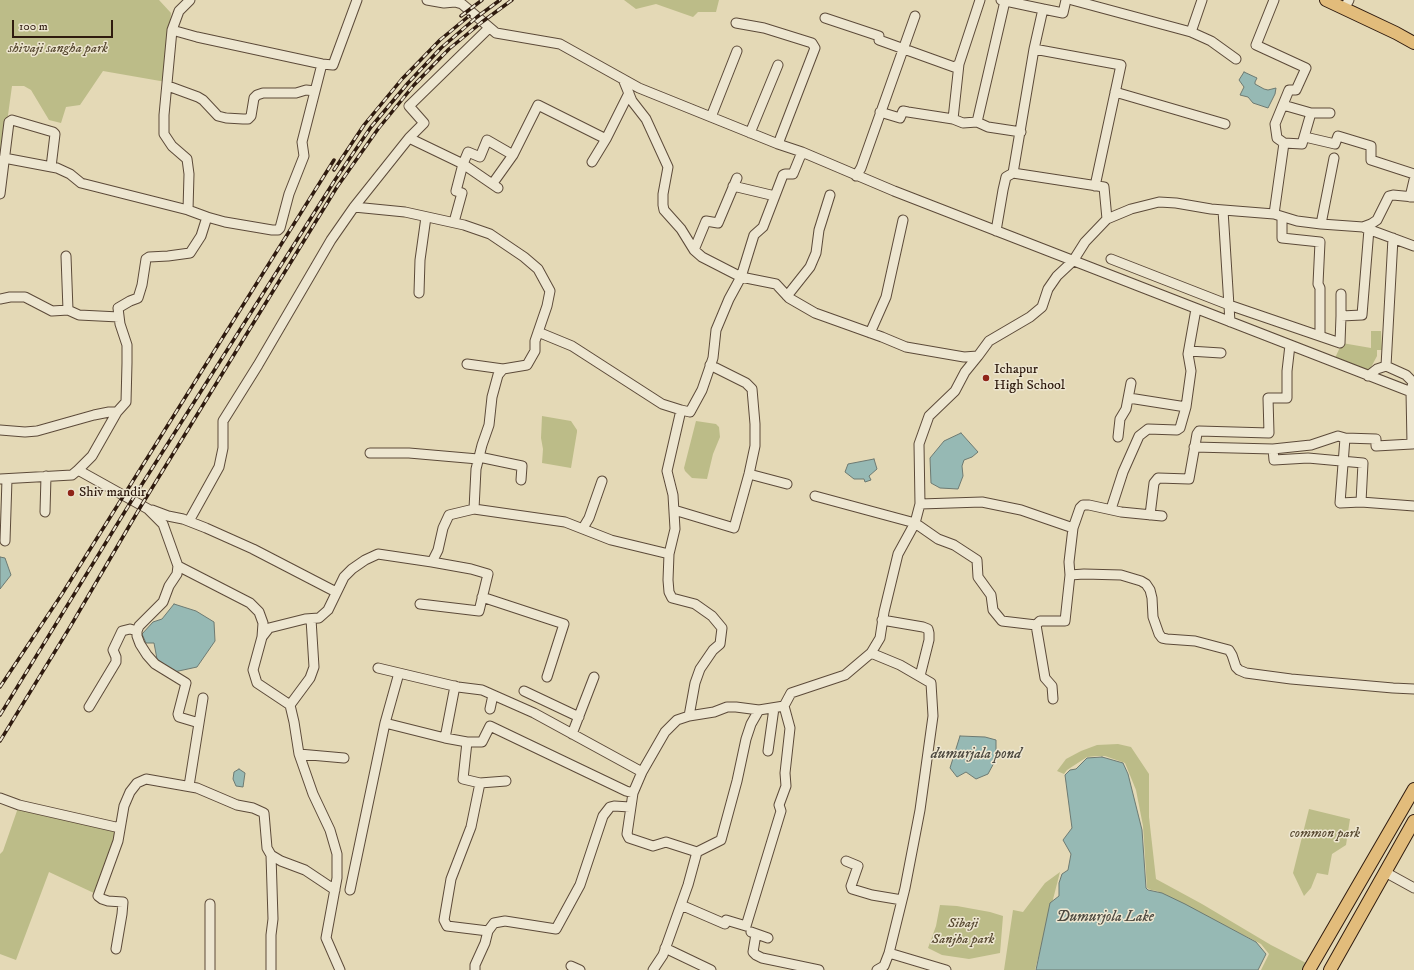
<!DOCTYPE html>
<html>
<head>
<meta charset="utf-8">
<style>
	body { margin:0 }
	#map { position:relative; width:1414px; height:970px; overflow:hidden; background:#e4d9b6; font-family:"IM FELL DW Pica",serif }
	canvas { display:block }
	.scale { position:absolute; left:12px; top:20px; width:101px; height:18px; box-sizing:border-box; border:2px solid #2f1b0f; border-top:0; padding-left:5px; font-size:12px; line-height:14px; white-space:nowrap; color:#2f1b0f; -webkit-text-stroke:3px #ede6d0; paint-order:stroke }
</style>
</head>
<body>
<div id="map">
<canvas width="1414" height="970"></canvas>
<div class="scale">100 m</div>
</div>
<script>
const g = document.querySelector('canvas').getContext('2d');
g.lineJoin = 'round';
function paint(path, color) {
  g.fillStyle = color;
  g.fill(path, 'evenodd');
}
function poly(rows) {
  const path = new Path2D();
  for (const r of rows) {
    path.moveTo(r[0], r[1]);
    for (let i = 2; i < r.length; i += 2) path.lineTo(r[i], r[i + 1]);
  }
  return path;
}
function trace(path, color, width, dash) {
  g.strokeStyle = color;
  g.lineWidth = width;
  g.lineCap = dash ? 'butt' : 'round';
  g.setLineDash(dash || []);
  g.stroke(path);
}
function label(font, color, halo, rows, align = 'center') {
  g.font = font + ' "IM FELL DW Pica",serif';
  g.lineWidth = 3;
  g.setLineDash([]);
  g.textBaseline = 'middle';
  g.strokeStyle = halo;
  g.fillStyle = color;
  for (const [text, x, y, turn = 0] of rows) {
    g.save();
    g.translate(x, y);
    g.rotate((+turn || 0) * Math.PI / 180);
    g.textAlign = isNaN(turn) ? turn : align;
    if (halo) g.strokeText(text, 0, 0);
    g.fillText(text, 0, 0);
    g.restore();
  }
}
const green = poly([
	[0,0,159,0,171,13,166,82,103,71,80,105,66,107,61,123,49,120,31,90,24,86,12,86,0,173],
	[624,0,719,0,716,12,698,12,693,17,656,4,636,9],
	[1371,331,1381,331,1382,350,1377,350,1377,356,1368,373,1335,358,1342,343,1371,348],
	[542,416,571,421,577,430,577,432,571,468,542,463,543,449,541,438],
	[696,421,716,424,719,427,720,437,713,454,707,479,692,478,685,471,684,468],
	[1118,744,1131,747,1149,774,1149,817,1156,879,1202,904,1271,945,1308,964,1304,970,1261,970,1269,954,1261,944,1157,891,1151,890,1147,888,1143,826,1136,790,1125,763,1105,756,1097,756,1087,757,1067,770,1064,774,1057,771,1066,759,1081,751,1097,745],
	[19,805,119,829,96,894,49,872,16,960,0,954,0,854,3,851],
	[1309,809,1350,819,1346,845,1332,854,1328,875,1317,873,1311,888,1304,896,1293,873],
	[1060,872,1035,970,1004,970,1013,910,1023,912,1045,883],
	[940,905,957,906,990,912,1003,916,1000,953,969,959,942,955,928,948,936,926]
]);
const water = poly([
	[1244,72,1257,78,1255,82,1255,84,1264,89,1268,90,1276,88,1275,94,1268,108,1253,103,1248,97,1240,95,1244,87,1239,80,1244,72],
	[961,433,978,452,972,457,964,460,962,466,963,476,958,489,940,488,931,483,930,458,944,441,961,433],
	[874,459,877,469,869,476,871,480,865,482,864,479,854,479,845,472,848,464,874,459],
	[0,557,5,558,11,575,0,589,0,557],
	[174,604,196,611,214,622,215,641,197,667,174,672,157,659,154,643,146,643,142,634,153,622,162,619,174,604],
	[960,736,985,737,996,740,996,759,988,774,976,779,966,772,957,777,950,768,960,736],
	[1102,757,1123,763,1128,774,1142,830,1146,888,1148,890,1162,893,1185,904,1256,942,1266,954,1258,970,1036,970,1050,903,1059,896,1059,883,1062,874,1068,870,1071,854,1063,840,1072,828,1065,775,1070,770,1076,769,1087,758,1102,757],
	[239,769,245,773,243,787,236,786,233,779,234,772,239,769]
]);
const minor = poly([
	[427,0,444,3,455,2,462,4,496,33,560,44,639,88,778,144,802,152,894,191,1414,393],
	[1001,0,1043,9],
	[1066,0,1063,13,1043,9,1034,49,1121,65,1095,186],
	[1072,0,1191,32,1202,0],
	[1344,9,1349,0],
	[825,18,879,36,879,40,954,67,959,64],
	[736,23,764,28,812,43,815,48,778,144],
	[172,30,197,37,322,64,333,65,357,0],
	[1191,32,1211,41,1236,59],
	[623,79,632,101,646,119,668,167,663,194,663,205,664,210,681,229,694,250,702,257,741,277,729,299,716,330,713,358,702,390,690,412,681,410,667,471,673,495,675,529,669,554,668,580,669,592,672,598,695,604,712,616,722,628,720,644,713,650,700,669,695,683,689,716],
	[168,86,198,97,203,100,218,116,226,118,243,119,248,119,251,116,254,98,257,95,263,93,296,93,306,90,315,91],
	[1115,92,1225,124],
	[1283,105,1311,113,1330,113],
	[880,112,900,118,903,111,908,112,953,119,963,123,977,122,988,127,1021,132],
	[711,117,737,51],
	[953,119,959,64,980,0],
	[977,122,1005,1],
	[750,133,778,65],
	[1305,137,1335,144,1338,136,1371,146,1371,160,1414,174],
	[409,138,463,164,498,188],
	[1284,143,1302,144,1311,113],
	[802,152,793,174,785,174,783,175,763,227,754,235,741,277,776,284,789,298,815,313,882,337,906,347,964,357,978,356,989,341,1030,317,1042,307,1048,289,1057,276,1073,261,1085,242,1107,219,1131,209,1159,202,1176,203,1211,209,1274,214,1297,221,1321,224,1363,227,1371,224,1377,220,1389,196,1393,195,1414,197],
	[4,158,57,168,70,174,81,183,188,210,207,217,201,236,190,253,168,256,149,257,146,259,142,285,138,298,130,301,118,308,120,324,127,345,127,363,126,402,117,412,92,456,78,470],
	[592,162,606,139,629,93],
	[1013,173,1034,49],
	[856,176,861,168,915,16],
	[493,183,513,155,538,105,606,139],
	[733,186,775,196],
	[0,194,9,122,12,120,53,132,55,134,51,167],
	[1410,197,1414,180],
	[188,210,189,174,187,159,172,146,164,134,164,115,172,30,179,11,190,0],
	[1223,210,1230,322],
	[1274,214,1284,143,1277,138,1275,124,1289,90,1296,90,1306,68,1256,45,1274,0],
	[207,217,225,222,272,230,278,230,280,228,289,194,304,156,302,142,322,64],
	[1282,217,1282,238,1320,242,1318,284,1320,288,1320,336],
	[454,222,462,193,456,191,463,164,468,152,480,157,487,140,513,155],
	[1321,224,1334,158],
	[1365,228,1414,246],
	[996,231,1003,190,1006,177,1013,173,1104,187,1107,219],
	[694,250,706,221,718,223,737,178],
	[66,256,68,310],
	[1111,259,1229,305,1340,343,1341,316,1362,315,1369,229],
	[419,293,420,260,426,217],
	[787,296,810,267,816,253,819,230,830,195],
	[0,299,10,297,25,297,52,311,68,310,79,315,119,317],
	[1341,316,1341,294],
	[538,332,572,346,662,404,681,410],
	[870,333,886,297,903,220],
	[1189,351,1221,353],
	[467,364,503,369],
	[1386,366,1393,238],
	[1129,398,1186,407],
	[0,430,25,432,37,431,94,415,109,412,117,412],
	[1118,437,1120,419,1126,409,1131,383],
	[1345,438,1340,503,1361,502,1414,506],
	[1194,447,1273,449,1274,460,1308,458,1363,463,1361,502],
	[1273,449,1311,445,1338,436,1345,438,1376,439,1376,446,1412,444,1411,392,1413,382,1406,375,1386,366,1377,369,1368,376],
	[370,453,409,453,478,459],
	[479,457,522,466,521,480],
	[749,474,787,484],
	[0,479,72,475,78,470,148,509,163,524,178,566,177,574,169,586,163,602,139,626,137,631,137,636,140,644,147,655,155,664,186,683,178,714,179,717,199,723],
	[815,496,915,523,938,539,954,545,977,560,978,577,991,595,993,610,1002,621,1036,625,1040,621,1065,621,1070,575],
	[920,504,982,502,1021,510,1073,528,1069,562,1070,575,1084,574,1121,575,1141,581,1146,584,1150,590,1152,598,1153,617,1159,634,1162,638,1167,639,1195,641,1229,650,1232,655,1236,667,1239,670,1246,673,1291,679,1393,688,1414,689],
	[474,509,565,522,611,540,669,554],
	[1111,509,1123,472,1139,436,1148,429,1177,430,1180,428,1186,407,1191,371,1188,354,1196,309],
	[152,510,168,516,183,519,206,528,253,549,336,592],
	[674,510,734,528,749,474,755,446,755,424,752,389,746,383,710,365],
	[45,512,46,476],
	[1150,515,1154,483,1158,478,1189,479,1197,434,1199,431,1269,433,1268,398,1287,398,1287,371,1290,345],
	[189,521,219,467,223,448,223,421,258,365,331,240,354,207,409,138,424,123,409,106,489,28],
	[583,528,589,518,602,481],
	[1073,528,1080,508,1083,505,1089,505,1121,512,1162,516],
	[5,541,7,479],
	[178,566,250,603,259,612,263,623,262,637,253,670,257,683,290,705,294,722,299,754,313,794,330,830,337,854,337,878,326,938,340,970],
	[482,597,564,624,547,677],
	[420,604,479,611,488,574,471,569,432,562],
	[882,620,923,627,928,629,929,633,929,640,920,676],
	[1036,625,1045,678,1052,686,1053,699],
	[262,637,269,628,305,619,319,618,328,610,344,577,352,569,365,560,378,554,432,562,438,550,443,528,449,515,474,509,476,469,482,445,489,425,492,397,498,375,503,369,527,365,535,351,535,341,547,306,550,291,538,269,524,257,490,234,464,225,405,212,354,207],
	[871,653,900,665,931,683,933,716,920,810,905,888,889,953,884,966,877,970],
	[378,668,458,687,482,690,534,713,642,772,665,732,677,720,689,716,714,712,727,707,736,707,759,710],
	[524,691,579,717],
	[290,705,310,678,314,667,311,619],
	[89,707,116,662,116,657,113,650,122,631,130,629,137,631],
	[490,709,493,695],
	[385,723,445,738,467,742,482,742,490,726,626,791,633,793],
	[572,734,594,677],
	[445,738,455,686],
	[467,742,463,779,480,783,506,781],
	[768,751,774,708],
	[299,754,344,758],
	[642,772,633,793,627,834,629,838,653,846,666,842,669,843,697,852],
	[480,783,471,827,451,879,444,920,447,926,488,931],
	[189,786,203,698],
	[0,798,19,805,120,828],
	[846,861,858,866,851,886,852,889,872,895,902,900],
	[1385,872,1414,888],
	[350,890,385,723,399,673],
	[210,904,210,970],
	[681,905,725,924,726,920,746,926,781,811,779,805,786,786,785,773,790,728,784,706],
	[751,932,768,938],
	[756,934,753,952,756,955,762,958,819,970],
	[665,948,711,970],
	[116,949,122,914,123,902,108,901,102,899,98,896,118,841,124,806,130,792,137,783,146,779,197,788,237,805,253,808,264,813,267,848,271,855],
	[889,953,946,970],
	[571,966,580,970],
	[271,970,271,935,273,919,271,855,281,861,305,870,335,890],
	[475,970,475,965,485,943,488,931,494,923,505,921,556,929,580,885,603,816,610,807,614,806,630,807],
	[653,970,663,955,688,885,697,852,721,840,737,781,746,739,751,724,759,710,784,706,791,693,845,675,871,653,880,638,884,612,898,554,915,523,920,504,919,444,929,416,955,391,965,372,978,356]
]);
const major = poly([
	[1326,0,1396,33,1414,43],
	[1309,970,1414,789],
	[1330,970,1414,821]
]);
const rail = poly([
	[461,16,482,0],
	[334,170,364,125,402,79,440,40,469,16],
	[0,687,62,594,334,160],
	[0,715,132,500,335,180,371,127,408,83,441,48,477,17,500,0],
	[0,741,70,627,141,506,337,187,378,129,414,85,449,49,482,22,512,0]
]);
const markers = [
	[986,378,4,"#8f2418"],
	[71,493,4,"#8f2418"]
];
const parkNames = [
	["shivaji sangha park",58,49],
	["common park",1325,834],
	["Sibaji",963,924],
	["Sanjha park",963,940]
];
const poiNames = [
	["Ichapur",994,370],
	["High School",994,386],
	["Shiv mandir",79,493]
];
const waterNames = [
	["dumurjala pond",976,755],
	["Dumurjola Lake",1105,918]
];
paint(green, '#bcbc88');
paint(water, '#96b9b4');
trace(water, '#6d7a72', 1);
trace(minor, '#5c4a39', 11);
trace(major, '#2f1b0f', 14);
trace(minor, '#ede6d0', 9);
trace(major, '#e2bc7b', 12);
trace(rail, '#2f1b0f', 3.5);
trace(rail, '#ede6d0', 2, [6]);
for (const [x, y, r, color] of markers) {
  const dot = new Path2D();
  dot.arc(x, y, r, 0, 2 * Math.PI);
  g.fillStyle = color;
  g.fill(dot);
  trace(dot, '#ede6d0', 1.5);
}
label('italic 14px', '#594b33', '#ede6d0', parkNames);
label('14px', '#2f1b0f', '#ede6d0', poiNames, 'left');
label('italic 15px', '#4e4a41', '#ede6d0', waterNames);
</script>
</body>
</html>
